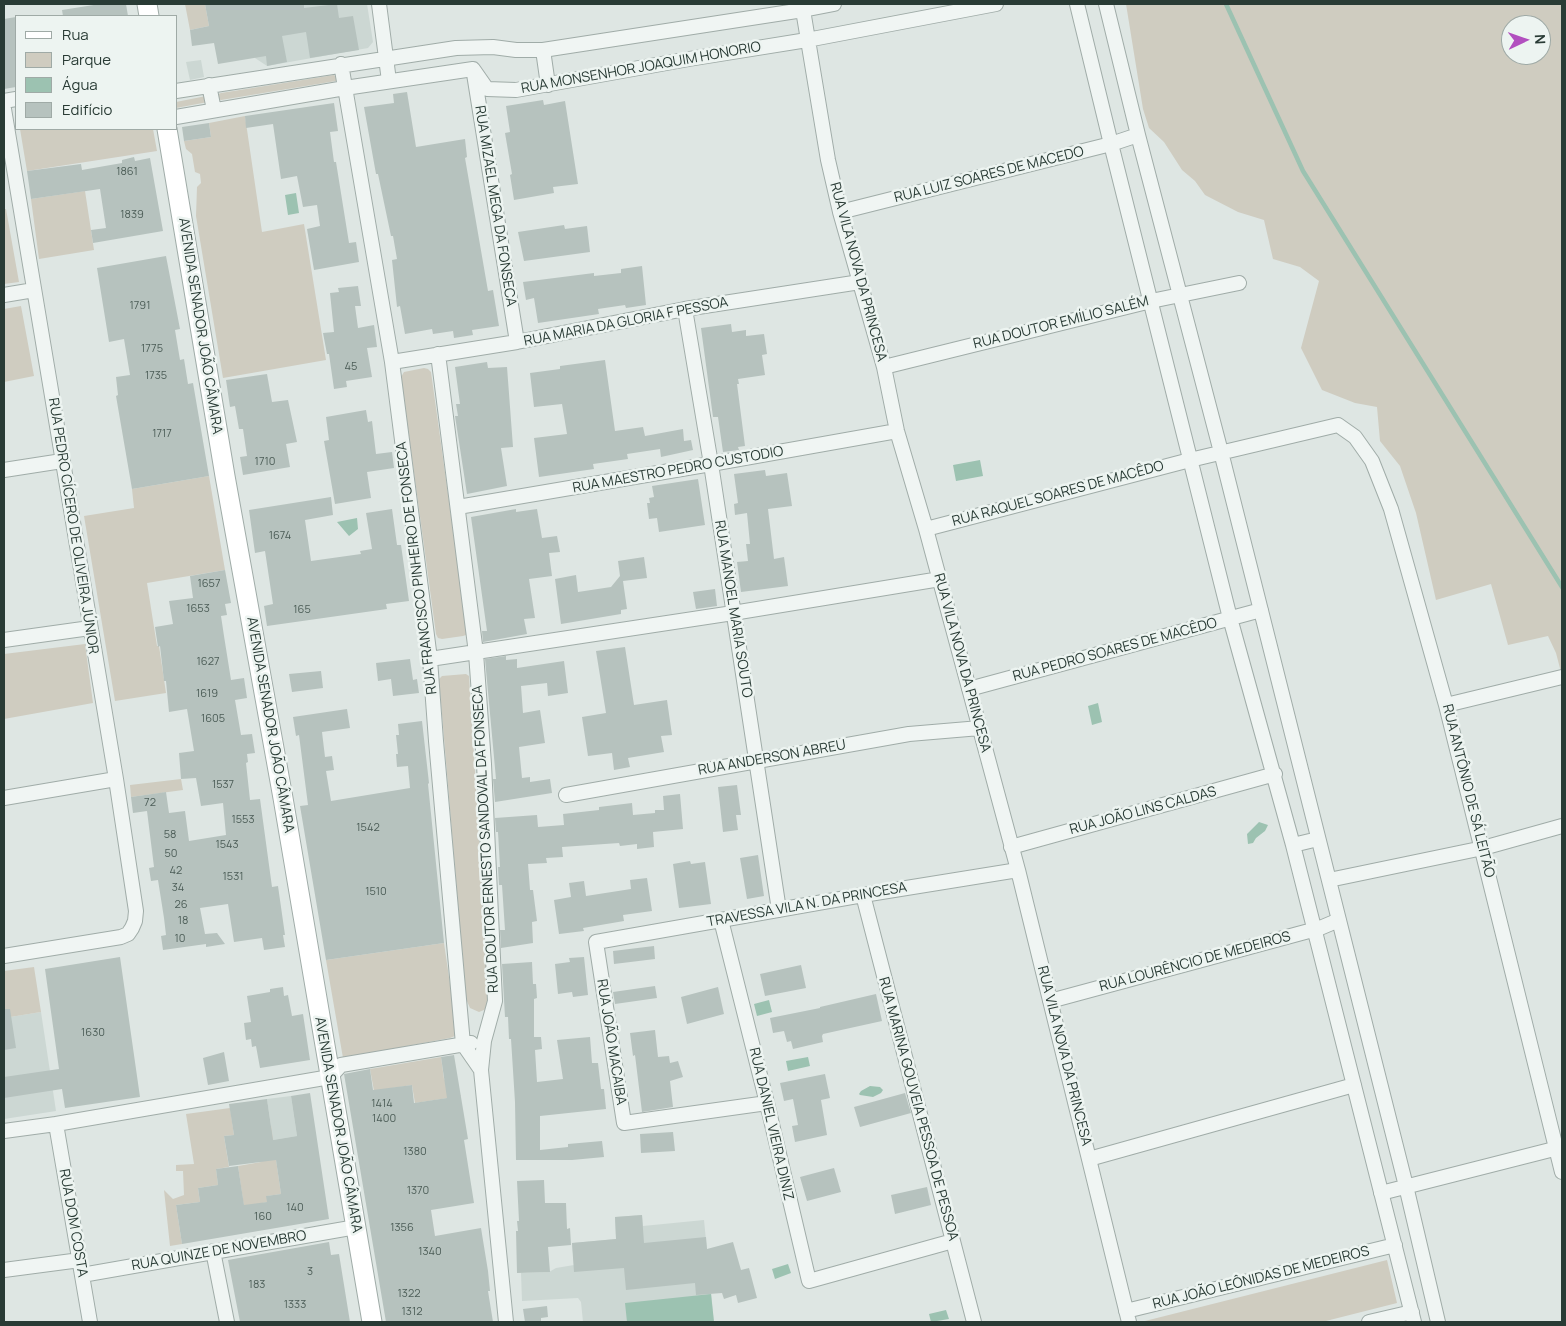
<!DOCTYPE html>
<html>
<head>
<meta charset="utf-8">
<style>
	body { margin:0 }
	#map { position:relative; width:1566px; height:1326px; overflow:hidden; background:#dee6e3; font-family:Manrope,sans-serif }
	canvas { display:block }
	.frame { position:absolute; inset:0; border:5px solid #293b35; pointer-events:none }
	.legend { position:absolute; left:15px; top:15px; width:162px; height:115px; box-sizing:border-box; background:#edf4f1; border:1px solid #9faaa6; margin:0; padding:6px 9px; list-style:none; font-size:15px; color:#293b35 }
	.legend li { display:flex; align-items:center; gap:10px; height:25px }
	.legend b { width:25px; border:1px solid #9faaa6 }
	.north { position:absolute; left:1501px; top:15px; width:50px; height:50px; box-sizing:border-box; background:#edf4f1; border:1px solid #9faaa6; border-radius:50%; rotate:87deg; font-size:14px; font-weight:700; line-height:20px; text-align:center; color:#293b35 }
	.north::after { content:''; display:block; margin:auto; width:18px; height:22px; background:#b24fbf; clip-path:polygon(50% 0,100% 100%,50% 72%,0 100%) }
</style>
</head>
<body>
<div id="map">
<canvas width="1566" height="1326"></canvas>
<div class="frame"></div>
<ul class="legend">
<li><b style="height:6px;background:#fff"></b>Rua</li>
<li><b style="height:14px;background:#cfccc0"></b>Parque</li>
<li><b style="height:14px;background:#9cc2b1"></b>Água</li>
<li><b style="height:14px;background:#b6c2be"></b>Edifício</li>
</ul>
<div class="north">N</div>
</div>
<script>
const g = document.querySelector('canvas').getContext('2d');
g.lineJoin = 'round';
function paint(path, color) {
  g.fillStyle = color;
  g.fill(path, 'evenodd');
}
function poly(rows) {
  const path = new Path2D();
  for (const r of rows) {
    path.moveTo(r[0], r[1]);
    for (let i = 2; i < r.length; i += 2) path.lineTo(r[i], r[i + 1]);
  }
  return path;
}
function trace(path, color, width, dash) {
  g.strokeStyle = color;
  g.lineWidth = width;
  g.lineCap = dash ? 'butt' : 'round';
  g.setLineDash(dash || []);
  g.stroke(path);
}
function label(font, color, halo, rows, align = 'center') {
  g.font = font + ' Manrope,sans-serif';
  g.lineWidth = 5;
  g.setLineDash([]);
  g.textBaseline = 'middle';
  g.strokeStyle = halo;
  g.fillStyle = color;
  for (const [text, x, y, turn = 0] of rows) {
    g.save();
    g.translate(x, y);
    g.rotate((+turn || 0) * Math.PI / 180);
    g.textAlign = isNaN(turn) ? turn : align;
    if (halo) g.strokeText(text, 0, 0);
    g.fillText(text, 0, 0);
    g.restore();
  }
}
const built = poly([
	[261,4,367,4,373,42,368,48,267,66,255,58,247,6],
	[201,60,204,77,190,80,186,62],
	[41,1012,56,1111,4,1119,4,1018],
	[291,1096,297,1136,273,1140,267,1099],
	[642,1215,643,1226,704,1220,714,1322,583,1322,581,1302,578,1298,522,1301,521,1273,549,1272,556,1268,574,1265,572,1243,616,1239,615,1217]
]);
const green = poly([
	[185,4,205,4,209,26,190,30],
	[1126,4,1562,4,1562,676,1556,653,1548,636,1508,645,1491,584,1436,600,1416,513,1400,466,1380,441,1377,407,1355,403,1322,390,1301,348,1319,281,1300,267,1273,259,1264,220,1238,212,1205,195,1195,181,1182,170,1164,142,1149,128,1143,109],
	[1511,25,1541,25,1541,55,1511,55],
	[334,75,337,78,336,81,221,100,218,99,216,95,221,93],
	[206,96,208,102,176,108,176,102],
	[245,116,262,232,304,224,326,360,223,378,196,216,197,187,201,183,200,174,195,172,192,154,186,149,184,141,211,137,209,123],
	[20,129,153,129,157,151,27,171],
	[85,191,94,250,39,259,31,199],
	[4,209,6,209,19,282,4,284],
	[21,306,34,376,4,382,4,309],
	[424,368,428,369,431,372,467,630,466,635,463,636,442,639,438,638,436,634,401,377,404,372],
	[209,476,225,570,147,583,157,646,159,646,166,693,115,701,84,516,134,508,132,489],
	[85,644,93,703,4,719,4,654],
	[466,674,469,676,489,994,489,1004,484,1010,479,1012,470,1008,466,999,439,679,442,676],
	[181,779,183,790,131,797,130,785],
	[444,943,457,1032,455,1036,450,1038,343,1058,326,960],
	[34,967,41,1012,4,1018,4,971],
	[441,1057,444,1079,461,1096,415,1103,412,1085,374,1091,370,1069],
	[230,1108,234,1135,224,1136,229,1167,216,1169,218,1185,198,1188,200,1202,176,1205,182,1244,170,1246,164,1190,173,1199,184,1195,183,1171,176,1171,176,1165,194,1164,186,1114],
	[271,1125,281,1194,267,1196,267,1202,244,1207,238,1166,261,1162],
	[1387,1260,1397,1303,1322,1322,1141,1322]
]);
const water = poly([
	[296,193,299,213,288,215,285,195],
	[980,460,983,476,956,481,953,465],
	[357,518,358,529,349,536,337,522],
	[1098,703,1102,722,1092,725,1088,706],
	[1259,822,1268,825,1265,831,1256,838,1253,843,1248,844,1247,834],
	[769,1000,772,1012,757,1016,754,1004],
	[808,1057,810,1066,788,1071,786,1061],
	[870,1086,880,1087,883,1090,881,1093,873,1097,860,1095,859,1094,861,1091],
	[788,1264,791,1273,775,1279,772,1269],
	[711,1294,714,1322,627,1322,625,1303],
	[946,1310,949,1319,931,1322,929,1314]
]);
const stream = poly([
	[1226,4,1303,171,1562,587]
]);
const building = poly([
	[100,4,126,4,128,16,63,16,62,10],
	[205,4,304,4,304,8,337,4,339,18,353,16,359,50,310,58,306,32,282,36,287,62,267,66,266,56,218,64,214,43,192,46,190,30,209,26],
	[16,17,16,87,4,89,4,19],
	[407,92,416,147,465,139,467,157,465,158,488,291,493,290,499,326,472,330,473,335,454,338,453,331,433,334,432,329,405,334,400,306,397,307,392,260,397,259,393,236,391,236,378,174,376,174,364,107,394,103,393,94],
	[543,100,544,105,565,101,578,184,553,187,554,193,514,200,510,175,512,174,505,133,510,132,506,106],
	[334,103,338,131,330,132,334,162,336,162,349,243,356,242,359,262,314,270,307,229,320,226,317,205,303,207,297,176,281,179,273,124,246,128,245,116],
	[209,123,211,137,184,141,182,127],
	[134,157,135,161,150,158,163,231,93,243,91,230,106,228,100,189,31,199,27,171,81,164,82,170,122,163,122,160],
	[564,225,565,229,587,226,590,252,524,261,518,232],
	[166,256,180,329,175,330,180,360,184,359,188,384,193,383,209,476,132,489,116,396,118,395,116,377,130,375,124,339,109,342,97,268],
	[642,266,646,305,626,308,625,305,598,309,599,314,538,323,534,298,526,300,523,282,594,273,594,276,621,273,621,269],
	[358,286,361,306,355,306,358,328,374,325,377,347,367,348,372,377,346,381,347,387,334,389,329,354,327,354,323,333,334,332,330,293,339,292,338,288],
	[731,324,732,332,746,330,746,336,764,334,767,354,762,355,765,375,738,379,739,384,737,384,745,446,738,447,739,450,723,452,718,417,713,417,701,328],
	[605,360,615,431,643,427,645,436,683,429,684,441,691,440,693,450,661,457,660,449,627,454,628,459,593,464,594,469,539,477,534,438,567,434,562,404,534,407,530,373,560,369,560,366],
	[487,362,488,368,507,367,513,447,501,448,507,486,467,494,455,416,458,416,456,404,460,404,455,367],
	[267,374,272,402,288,400,297,442,286,444,290,467,243,475,240,457,247,456,243,429,239,429,235,406,230,407,226,380],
	[366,410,368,422,372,421,376,454,392,452,394,468,367,472,371,498,335,504,324,441,329,440,326,417],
	[765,470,766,476,787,473,792,506,768,509,774,559,784,557,788,586,741,592,737,562,748,561,746,544,750,544,747,513,735,515,734,504,738,503,734,474],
	[698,479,705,525,659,532,657,518,649,519,647,503,650,503,649,498,654,497,652,486],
	[331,497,333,515,305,520,311,561,361,554,360,551,372,549,366,513,392,509,397,545,401,545,409,601,386,604,387,609,267,626,264,606,273,604,265,551,255,553,249,510],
	[516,509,516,512,537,509,542,538,557,536,560,552,549,553,552,576,529,579,535,618,524,619,527,634,483,642,482,631,487,631,471,517],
	[644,557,647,578,623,581,627,609,621,610,621,614,561,624,555,579,576,575,578,592,611,587,620,576,618,561],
	[225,570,231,603,225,604,227,615,221,616,224,636,231,680,244,678,247,698,235,700,241,735,252,734,255,753,247,754,248,762,246,763,250,800,260,799,272,887,278,886,285,935,283,935,285,947,264,950,262,938,234,942,228,904,200,908,205,934,217,933,225,944,206,947,206,944,163,950,161,936,166,935,164,918,158,880,151,881,149,868,154,867,147,811,133,813,131,797,166,792,169,813,185,811,189,841,226,835,223,803,201,806,196,778,181,779,179,753,194,751,187,709,169,712,166,681,164,681,160,646,158,647,155,627,173,624,169,601,193,598,190,576],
	[715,589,717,606,696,609,693,592],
	[625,647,634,705,667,700,672,735,661,736,664,752,628,758,630,767,614,770,612,753,588,756,582,717,606,713,596,651],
	[506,656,506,660,517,659,517,668,564,661,568,693,548,696,547,683,521,686,523,713,540,710,545,743,519,747,522,778,530,777,530,782,550,779,552,793,495,802,493,779,496,779,485,659],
	[410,659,413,680,417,679,419,693,393,696,391,679,378,681,376,663],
	[321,671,323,688,292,692,289,674],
	[347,709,350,728,322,732,325,757,332,756,334,770,326,771,331,801,410,788,408,766,397,767,396,754,398,754,396,735,399,735,398,724,422,721,429,783,428,784,444,943,326,960,300,806,308,805,299,735,296,736,293,717],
	[737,785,741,815,736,815,738,830,723,832,718,787],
	[680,794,683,829,653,832,654,847,637,849,637,844,620,846,619,843,562,847,563,857,546,858,547,863,528,864,530,890,533,890,537,921,532,922,533,943,501,948,500,930,505,930,502,885,499,885,498,867,500,867,498,832,496,832,495,818,537,815,538,827,564,825,563,814,599,810,599,807,632,803,633,815,655,813,655,810,664,810,663,796],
	[758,855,764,896,747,899,740,858],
	[690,861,691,864,705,862,711,904,679,908,673,864],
	[647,878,652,911,623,915,624,921,583,928,584,931,559,934,554,900,571,897,569,883,584,881,586,896,631,889,630,880],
	[654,946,655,959,614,964,613,951],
	[120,957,140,1097,65,1108,62,1089,4,1098,4,1077,59,1069,45,969],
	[584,957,588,995,573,997,572,992,558,994,555,964,570,962,569,958],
	[532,962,533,984,536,984,537,998,534,999,534,1037,541,1037,542,1049,535,1050,537,1082,563,1079,557,1040,590,1037,592,1063,598,1063,601,1089,604,1089,606,1109,540,1116,540,1150,568,1147,568,1144,602,1141,604,1157,572,1160,516,1160,515,1102,511,1039,509,1039,508,1017,505,1017,502,964],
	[801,965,806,988,765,996,760,974],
	[655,986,657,998,615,1004,613,992],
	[283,987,284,996,288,995,292,1016,303,1014,310,1060,260,1068,256,1046,252,1047,251,1039,246,1040,244,1023,251,1022,247,996,270,992,270,989],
	[718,987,724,1014,687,1024,681,997],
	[876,994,882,1021,823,1034,822,1036,823,1042,793,1049,791,1041,787,1042,784,1031,773,1033,770,1018,820,1008,820,1007],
	[4,1009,10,1009,16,1048,4,1050],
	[655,1030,658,1057,669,1056,670,1063,678,1061,683,1077,670,1081,673,1107,642,1112,635,1055,633,1056,630,1033],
	[224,1052,229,1081,208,1085,203,1058],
	[454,1055,468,1139,464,1140,474,1203,431,1210,435,1236,481,1228,488,1271,490,1291,488,1291,493,1322,386,1322,344,1074,370,1069,373,1090,412,1085,414,1103,447,1098,441,1057],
	[825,1074,830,1098,821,1100,827,1135,795,1142,792,1126,798,1125,793,1099,784,1101,780,1083],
	[310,1093,329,1219,182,1244,176,1205,200,1202,198,1188,218,1185,216,1169,238,1166,244,1205,267,1202,266,1196,281,1194,276,1160,229,1166,224,1136,234,1135,229,1104,267,1099,273,1140,297,1136,291,1096],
	[905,1093,911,1113,860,1127,854,1107],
	[673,1132,675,1151,641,1153,640,1134],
	[834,1168,841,1192,807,1201,800,1177],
	[544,1180,545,1203,566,1203,567,1229,570,1228,571,1245,548,1247,550,1272,517,1273,516,1231,518,1231,517,1221,519,1221,517,1181],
	[927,1187,931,1205,895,1214,891,1195],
	[642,1215,644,1243,706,1237,707,1249,733,1242,741,1270,749,1268,757,1298,738,1303,736,1295,724,1299,722,1293,696,1295,695,1283,626,1290,624,1268,574,1272,572,1243,616,1239,615,1217],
	[329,1242,331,1255,339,1254,350,1322,240,1322,228,1260],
	[547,1306,548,1317,541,1318,541,1322,525,1322,523,1309]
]);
const minor = poly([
	[379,4,389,81],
	[802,4,828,160,840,212,884,367,897,431,926,529,1018,870,1129,1322],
	[1077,4,1111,144,1230,618,1293,845,1414,1322],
	[1106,4,1138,135,1221,452,1406,1186,1438,1322],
	[543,50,548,85],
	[341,64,392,362,430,659,436,741,463,1044,481,1070],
	[474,74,517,342],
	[209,85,214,110],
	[176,91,456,48,493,47,516,50,543,50,803,10,834,4],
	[4,101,16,99],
	[4,109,116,779,136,911,135,921,132,928,128,934,121,937,4,956],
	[176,117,345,88,473,69,487,89,516,90,689,59,807,40,996,4],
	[840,212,1111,144,1138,135],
	[4,295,34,290],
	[685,309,711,464,779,910],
	[438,354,476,653,484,764,495,1001,484,1041,481,1070,506,1322],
	[392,362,517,342,685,309,860,282],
	[884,367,1151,301,1239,283],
	[4,470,62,461],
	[458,507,711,464,897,431],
	[926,529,1190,460,1338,425,1355,437,1372,461,1391,509,1446,705,1562,1172],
	[4,640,90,628],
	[430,659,733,613,940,579],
	[969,689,1261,610],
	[1446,705,1562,677],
	[566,795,909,734,980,728],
	[4,798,116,779],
	[1293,845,1318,839],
	[1011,847,1275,774],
	[1329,880,1483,848,1562,826],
	[863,895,974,1322],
	[721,920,767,1103,809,1281,953,1241],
	[1050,1001,1320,928,1339,920],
	[767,1103,624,1123,596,942,863,895,1018,870],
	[56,1124,90,1322],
	[4,1131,56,1124,330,1077,341,1065,471,1043],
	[1089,1159,1354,1085],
	[1381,1193,1562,1147],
	[213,1251,227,1322],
	[4,1270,80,1260],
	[82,1275,356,1227],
	[1126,1311,1395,1245],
	[1369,1322,1412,1312]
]);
const secondary = poly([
	[147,4,149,16],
	[167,129,225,476,283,798,372,1322]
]);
const numberNames = [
	["1861",127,172],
	["1839",132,215],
	["1791",140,306],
	["1775",152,349],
	["45",351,367],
	["1735",156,376],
	["1717",162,434],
	["1710",265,462],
	["1674",280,536],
	["1657",209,584],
	["1653",198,609],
	["165",302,610],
	["1627",208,662],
	["1619",207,694],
	["1605",213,719],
	["1537",223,785],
	["72",150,803],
	["1553",243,820],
	["1542",368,828],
	["58",170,835],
	["1543",227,845],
	["50",171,854],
	["42",176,871],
	["1531",233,877],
	["34",178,888],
	["1510",376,892],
	["26",181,905],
	["18",183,921],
	["10",180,939],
	["1630",93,1033],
	["1414",382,1104],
	["1400",384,1119],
	["1380",415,1152],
	["1370",418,1191],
	["140",295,1208],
	["160",263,1217],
	["1356",402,1228],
	["1340",430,1252],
	["3",310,1272],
	["183",257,1285],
	["1322",409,1294],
	["1333",295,1305],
	["1312",412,1312]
];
const streetNames = [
	["RUA MONSENHOR JOAQUIM HONORIO",641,68,-10],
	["RUA LUIZ SOARES DE MACEDO",989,175,-14],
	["RUA MIZAEL MEGA DA FONSECA",495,206,81],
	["RUA VILA NOVA DA PRINCESA",858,272,75],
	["RUA MARIA DA GLORIA F PESSOA",626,322,-11],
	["RUA DOUTOR EMÍLIO SALÉM",1061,323,-14],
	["AVENIDA SENADOR JOÃO CÂMARA",200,326,81],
	["RUA MAESTRO PEDRO CUSTODIO",678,470,-10],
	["RUA RAQUEL SOARES DE MACÊDO",1058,494,-15],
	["RUA PEDRO CÍCERO DE OLIVEIRA JÚNIOR",73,526,81],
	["RUA FRANCISCO PINHEIRO DE FONSECA",417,568,-97],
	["RUA MANOEL MARIA SOUTO",733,609,81],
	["RUA PEDRO SOARES DE MACÊDO",1115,650,-15],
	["RUA VILA NOVA DA PRINCESA",962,663,75],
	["AVENIDA SENADOR JOÃO CÂMARA",270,725,80],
	["RUA ANDERSON ABREU",772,758,-10],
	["RUA ANTÔNIO DE SÁ LEITÃO",1468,791,76],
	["RUA JOÃO LINS CALDAS",1143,811,-15],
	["RUA DOUTOR ERNESTO SANDOVAL DA FONSECA",486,839,-93],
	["TRAVESSA VILA N. DA PRINCESA",807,905,-10],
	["RUA LOURÊNCIO DE MEDEIROS",1195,962,-15],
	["RUA JOÃO MACAIBA",611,1042,81],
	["RUA VILA NOVA DA PRINCESA",1064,1056,76],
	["RUA MARINA GOUVEIA PESSOA DE PESSOA",918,1109,75],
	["RUA DANIEL VIEIRA DINIZ",771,1124,77],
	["AVENIDA SENADOR JOÃO CÂMARA",338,1125,80],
	["RUA DOM COSTA",73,1223,80],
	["RUA QUINZE DE NOVEMBRO",219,1251,-10],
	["RUA JOÃO LEÔNIDAS DE MEDEIROS",1261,1278,-14]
];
paint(built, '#ccd7d3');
paint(green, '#cfccc0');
paint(water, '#9cc2b1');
trace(stream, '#9cc2b1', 4.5);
paint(building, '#b6c2be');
trace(minor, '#a0aca8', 16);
trace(secondary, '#a0aca8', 21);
trace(minor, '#f0f5f3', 14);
trace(secondary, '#fff', 19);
label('11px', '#4c5d57', null, numberNames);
label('14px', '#293b35', '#edf4f1', streetNames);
</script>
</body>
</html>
